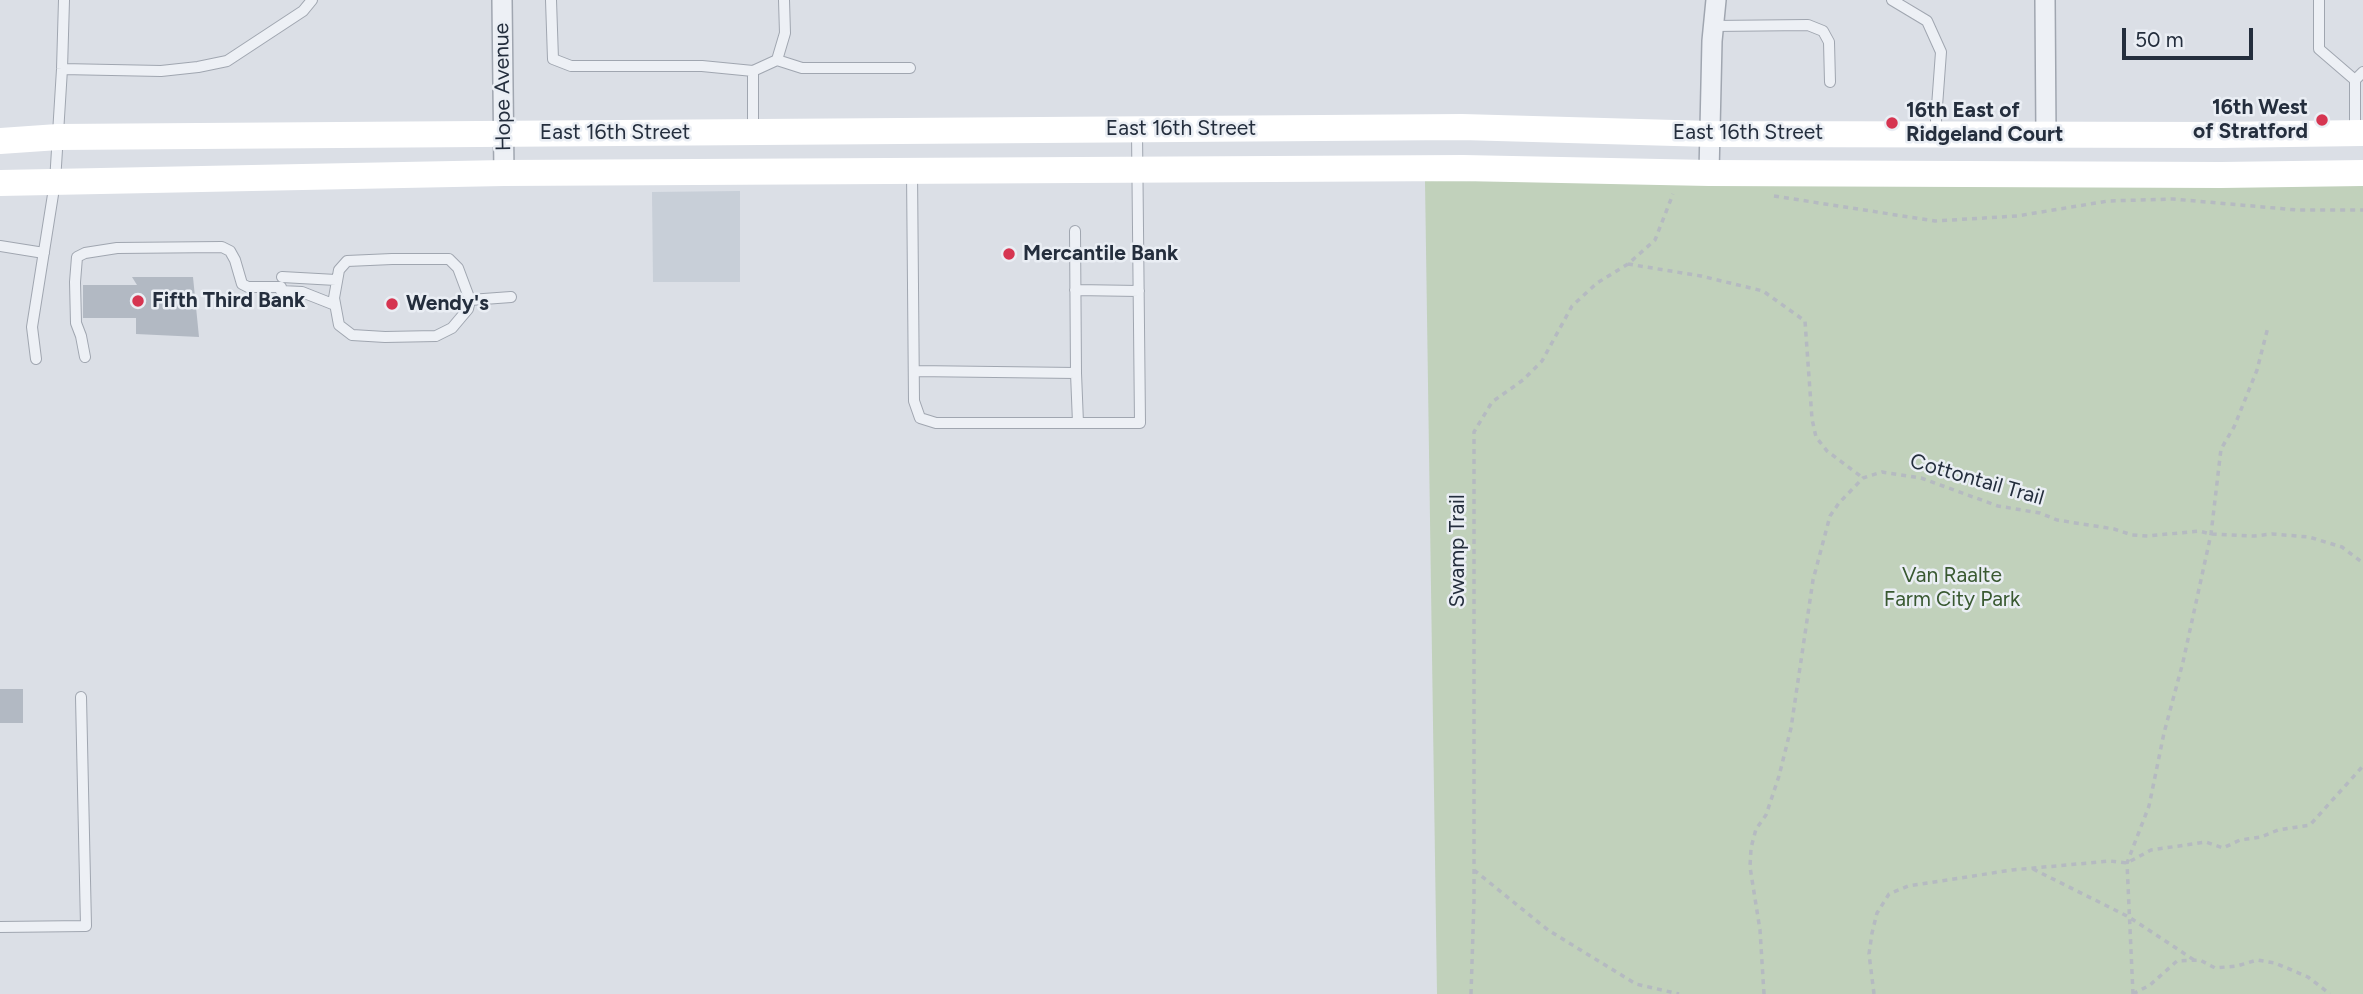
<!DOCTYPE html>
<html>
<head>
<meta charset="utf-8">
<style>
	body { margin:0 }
	#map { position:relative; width:2363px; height:994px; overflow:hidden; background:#dbdfe6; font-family:Figtree,sans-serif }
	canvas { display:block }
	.scale { position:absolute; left:2122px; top:28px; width:131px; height:32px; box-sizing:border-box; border:4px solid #242e3d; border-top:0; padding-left:9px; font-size:21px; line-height:24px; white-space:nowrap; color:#242e3d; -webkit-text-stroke:5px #eaeef4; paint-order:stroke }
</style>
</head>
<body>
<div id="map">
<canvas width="2363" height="994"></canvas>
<div class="scale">50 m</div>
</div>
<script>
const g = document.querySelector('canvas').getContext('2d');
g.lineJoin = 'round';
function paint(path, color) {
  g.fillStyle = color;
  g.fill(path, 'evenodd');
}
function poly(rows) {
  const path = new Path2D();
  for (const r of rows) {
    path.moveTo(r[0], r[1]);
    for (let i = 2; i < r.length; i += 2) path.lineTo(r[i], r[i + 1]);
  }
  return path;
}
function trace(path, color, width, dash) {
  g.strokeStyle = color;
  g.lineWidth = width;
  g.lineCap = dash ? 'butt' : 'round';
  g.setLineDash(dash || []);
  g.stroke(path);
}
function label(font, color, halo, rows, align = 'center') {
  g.font = font + ' Figtree,sans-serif';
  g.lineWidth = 5;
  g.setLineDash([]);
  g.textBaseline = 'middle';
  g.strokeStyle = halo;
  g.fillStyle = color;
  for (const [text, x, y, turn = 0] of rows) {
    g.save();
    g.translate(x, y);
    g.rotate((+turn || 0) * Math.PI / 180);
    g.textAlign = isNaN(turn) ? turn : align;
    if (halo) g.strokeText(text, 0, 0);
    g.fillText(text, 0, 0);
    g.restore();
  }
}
const built = poly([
	[740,191,740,282,653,282,652,192]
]);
const green = poly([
	[1425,181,2363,183,2363,994,1437,994]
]);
const building = poly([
	[132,277,193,277,199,337,136,334,136,318,83,318,83,285,137,285],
	[0,689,23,689,23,723,0,723]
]);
const path = poly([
	[1774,196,1935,221,2017,216,2108,201,2173,199,2297,210,2363,210],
	[1628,264,1701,276,1763,291,1805,321,1812,419,1816,437,1827,451,1863,478],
	[2033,869,2129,917,2194,960],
	[1474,870,1548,930,1636,984,1679,994],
	[1471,994,1474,901,1474,432,1492,402,1523,380,1542,361,1572,306,1597,283,1628,264,1655,240,1673,194],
	[1764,994,1760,930,1750,867,1751,848,1756,829,1766,815,1779,776,1791,728,1813,580,1830,516,1839,503,1863,478,1882,472,1921,478,1998,506,2040,513,2057,520,2114,529,2132,535,2148,536,2199,531,2211,534,2254,536,2272,534,2309,537,2342,547,2363,563],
	[1874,994,1869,954,1872,933,1877,913,1889,894,1908,886,2012,870,2110,861,2127,863,2151,850,2206,842,2223,848,2240,840,2261,837,2278,830,2310,825,2363,766],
	[2133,994,2127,863,2149,806,2164,733,2183,662,2211,534,2221,449,2234,427,2257,370,2268,327],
	[2133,994,2150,985,2177,961,2200,960,2215,968,2237,966,2257,960,2275,963,2308,977,2330,994]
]);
const lane = poly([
	[551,0,553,59,571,66,702,66,753,71,753,132],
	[1892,0,1927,21,1941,52,1936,120,1937,134],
	[2319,0,2319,49,2355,80],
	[1713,26,1808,25,1823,31,1829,42,1830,82],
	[777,60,802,68,910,68],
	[62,69,161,71,198,67,227,61,303,11,312,0],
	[753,71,777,60,785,33,784,0],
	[2355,133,2355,80,2363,72],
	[912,171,914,401,920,418,936,423,1140,423,1137,132],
	[0,246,44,253],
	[392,259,449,259,458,268,470,300,468,309,452,328,436,336,385,337,352,335,339,325,334,298,339,270,347,261,392,259],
	[282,277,336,280],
	[1075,290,1139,291],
	[281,291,302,292,335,305],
	[470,300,511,297],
	[85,357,81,336,76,323,75,282,77,257,85,253,117,248,222,247,230,251,235,260,242,284,248,287,281,287],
	[36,359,32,327,55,182,62,69,64,0],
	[914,371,1076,373,1075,231],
	[1076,373,1078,423],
	[0,927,86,926,81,697]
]);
const street = poly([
	[502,0,504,173],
	[2045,0,2046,134],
	[1709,173,1712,41,1716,0]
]);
const secondary = poly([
	[0,141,58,137,1462,127,1710,134,2219,135,2363,133],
	[0,183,504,173,1463,168,1709,173,2221,175,2363,173]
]);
const markers = [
	[2322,120,7,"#d63551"],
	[1892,123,7,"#d63551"],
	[1009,254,7,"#d63551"],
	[138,301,7,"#d63551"],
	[392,304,7,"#d63551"]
];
const streetNames = [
	["Hope Avenue",503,87,-91],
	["East 16th Street",1181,129],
	["East 16th Street",615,133],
	["East 16th Street",1748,133],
	["Cottontail Trail",1977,480,16],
	["Swamp Trail",1458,551,-90]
];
const poiNames = [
	["16th West",2308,108,"right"],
	["of Stratford",2308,132,"right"],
	["16th East of",1906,111],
	["Ridgeland Court",1906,135],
	["Mercantile Bank",1023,254],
	["Fifth Third Bank",152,301],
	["Wendy's",406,304]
];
const parkNames = [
	["Van Raalte",1952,576],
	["Farm City Park",1952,600]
];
paint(built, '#c8cfd8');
paint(green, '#c1d1bb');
paint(building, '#b2b9c3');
trace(lane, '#a0a6b0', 12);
trace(street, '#a0a6b0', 22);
trace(path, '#b5bac1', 3.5, [5, 5]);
trace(lane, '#edf0f5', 10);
trace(street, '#edf0f5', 19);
trace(secondary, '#fff', 26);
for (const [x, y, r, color] of markers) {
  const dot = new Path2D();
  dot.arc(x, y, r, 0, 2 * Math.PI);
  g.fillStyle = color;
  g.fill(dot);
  trace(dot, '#eaeef4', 2.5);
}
label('21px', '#242e3d', '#eaeef4', streetNames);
label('bold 21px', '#242e3d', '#eaeef4', poiNames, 'left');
label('21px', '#395931', '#eaeef4', parkNames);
</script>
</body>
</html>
